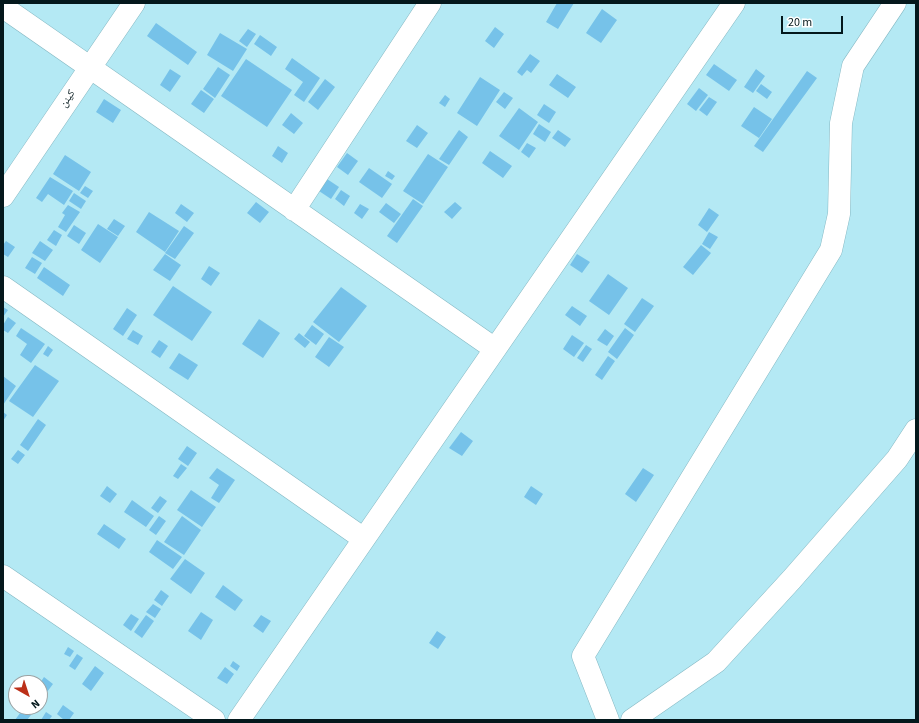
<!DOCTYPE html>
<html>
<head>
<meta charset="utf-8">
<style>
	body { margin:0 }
	#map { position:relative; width:919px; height:723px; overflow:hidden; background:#b4e9f4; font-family:"Source Sans 3",sans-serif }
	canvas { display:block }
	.frame { position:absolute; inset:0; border:4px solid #04181c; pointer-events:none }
	.north { position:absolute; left:8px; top:675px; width:40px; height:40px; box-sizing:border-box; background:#fff; border:1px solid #9ba3a4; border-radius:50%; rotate:141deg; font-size:11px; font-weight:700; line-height:16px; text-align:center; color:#04181c }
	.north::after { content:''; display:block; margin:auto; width:14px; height:18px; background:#bc3019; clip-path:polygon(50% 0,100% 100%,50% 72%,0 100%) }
	.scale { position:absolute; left:781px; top:16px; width:62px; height:18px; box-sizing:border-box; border:2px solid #04181c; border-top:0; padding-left:5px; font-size:12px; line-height:14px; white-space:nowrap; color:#04181c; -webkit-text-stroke:3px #fff; paint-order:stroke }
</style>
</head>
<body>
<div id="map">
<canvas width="919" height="723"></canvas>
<div class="frame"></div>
<div class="north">N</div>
<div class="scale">20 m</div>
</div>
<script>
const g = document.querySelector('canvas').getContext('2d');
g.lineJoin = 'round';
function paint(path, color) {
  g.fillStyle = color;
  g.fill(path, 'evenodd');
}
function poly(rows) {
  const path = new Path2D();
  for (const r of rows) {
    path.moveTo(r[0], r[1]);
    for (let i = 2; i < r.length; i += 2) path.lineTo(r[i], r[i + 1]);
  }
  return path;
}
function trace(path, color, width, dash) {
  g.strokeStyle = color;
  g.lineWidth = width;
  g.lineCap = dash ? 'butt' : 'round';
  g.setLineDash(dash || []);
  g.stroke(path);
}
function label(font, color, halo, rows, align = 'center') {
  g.font = font + ' "Source Sans 3","Noto Naskh Arabic",sans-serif';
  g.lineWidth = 3.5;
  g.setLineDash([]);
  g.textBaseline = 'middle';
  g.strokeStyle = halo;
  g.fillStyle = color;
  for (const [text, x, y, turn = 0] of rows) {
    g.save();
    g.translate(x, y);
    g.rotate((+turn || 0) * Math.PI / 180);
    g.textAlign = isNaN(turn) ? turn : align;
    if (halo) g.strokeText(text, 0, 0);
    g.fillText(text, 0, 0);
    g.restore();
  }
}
const building = poly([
	[557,3,574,3,558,29,546,22],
	[602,9,617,20,601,43,586,33],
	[156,23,197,52,188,65,147,36],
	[495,27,504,34,494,48,485,41],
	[248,29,256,34,247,47,239,41],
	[220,33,247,49,233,71,207,55],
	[260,35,277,47,271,56,254,44],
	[530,54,540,61,531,73,527,70,522,76,517,72],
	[292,58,320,78,304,102,294,95,303,82,285,69],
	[246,59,292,90,267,127,221,96],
	[714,64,737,80,729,91,706,75],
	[218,67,230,75,215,98,203,89],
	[170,69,181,76,170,92,160,85],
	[756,69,765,76,753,93,744,87],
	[807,71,817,78,763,152,754,146],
	[557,74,576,87,568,98,549,85],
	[480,77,500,90,477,126,457,113],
	[325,79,335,87,318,110,308,102],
	[761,84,772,92,767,99,756,91],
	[699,88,708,95,696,111,687,104],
	[201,90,214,99,204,113,191,104],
	[504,92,513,98,505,109,496,102],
	[445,95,450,99,445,107,439,103],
	[709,97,717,102,707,116,699,110],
	[104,99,121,110,113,123,96,112],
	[544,104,556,112,549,123,537,115],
	[754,107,772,119,759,138,741,126],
	[519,108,538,122,519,150,499,136],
	[291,113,303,123,294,134,282,125],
	[539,124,551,132,545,142,533,134],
	[417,125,428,133,417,148,406,141],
	[459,130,468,137,449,165,439,159],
	[558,130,571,139,565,147,552,138],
	[527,143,536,148,529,158,521,152],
	[278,146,288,153,282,163,272,156],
	[490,151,512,166,503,178,482,163],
	[347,153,358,161,348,175,337,167],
	[428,154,448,167,423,204,403,191],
	[65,155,91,172,79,191,53,174],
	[369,168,392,184,382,198,359,182],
	[388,171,395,176,392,180,385,176],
	[50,177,73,191,64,205,48,194,42,202,36,198],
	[327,179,339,187,331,199,319,191],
	[85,186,93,191,88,198,80,193],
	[341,190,350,196,344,206,335,199],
	[74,193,86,201,81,209,69,201],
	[413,199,423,206,397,243,387,236],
	[256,202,269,212,260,223,247,213],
	[455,202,462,208,452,219,444,212],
	[386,203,401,214,394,223,379,212],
	[181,204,194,213,187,222,175,213],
	[360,204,369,209,362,219,354,213],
	[68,205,80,212,66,232,58,227,65,215,62,213],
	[709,208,719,215,707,232,698,225],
	[149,212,179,231,165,252,136,232],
	[114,219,125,226,118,236,107,229],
	[98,224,118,237,100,263,81,250],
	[74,225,86,233,79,244,67,236],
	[184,226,194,233,175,259,165,253],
	[54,230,62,235,56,246,47,240],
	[709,232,718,237,710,249,702,244],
	[6,241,15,247,8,257,3,254,3,245],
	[40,241,53,250,45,261,32,253],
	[701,245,711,253,693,275,683,267],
	[165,254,181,265,170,281,153,270],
	[577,254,590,262,582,273,570,265],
	[32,257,42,263,35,274,25,268],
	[209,266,220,273,211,286,201,279],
	[44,267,70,285,63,296,37,278],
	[608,274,628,288,609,315,589,301],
	[173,286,212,312,192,341,153,315],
	[341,287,367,306,339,342,313,322],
	[642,298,654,306,635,332,624,324],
	[572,306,587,316,580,326,565,315],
	[3,307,8,310,3,317],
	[127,308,137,315,123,336,113,329],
	[8,317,16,323,8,333,3,330,3,325],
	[259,319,280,333,263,358,242,344],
	[312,325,324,334,316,345,304,336],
	[21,328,45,344,31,363,20,355,27,344,16,336],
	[625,328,634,335,617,359,608,352],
	[605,329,614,336,607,346,597,340],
	[133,330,143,336,138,345,127,339],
	[299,333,310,342,305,348,294,339],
	[572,335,584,343,574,357,563,349],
	[329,337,344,347,329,367,315,357],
	[159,340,168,346,160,358,151,352],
	[586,345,592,349,583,362,577,358],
	[48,346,53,350,48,357,43,354],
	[179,353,198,365,188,380,169,368],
	[608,356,615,361,602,380,595,375],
	[35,365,59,381,33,417,9,401],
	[3,376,16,386,3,405],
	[3,412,7,415,3,421],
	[38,419,46,425,28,451,20,445],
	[461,432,473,441,462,456,449,448],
	[187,446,197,453,188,466,178,459],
	[18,450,25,455,18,464,11,459],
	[181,464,187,468,178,479,173,476],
	[217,468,235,480,219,503,211,498,219,485,209,478],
	[643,468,654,475,636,502,625,494],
	[107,486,117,494,110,503,100,496],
	[531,486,543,494,536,505,524,497],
	[191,490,216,507,202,527,177,510],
	[160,496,167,501,158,513,151,508],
	[132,500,154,516,146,527,124,512],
	[159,516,166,521,156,535,149,530],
	[182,516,201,530,184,555,164,542],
	[104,524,126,539,119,549,97,534],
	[157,540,182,557,173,569,149,552],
	[185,559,205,573,191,594,170,579],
	[223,585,243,600,235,611,215,597],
	[161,590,169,596,162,606,154,600],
	[153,604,161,609,155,618,146,612],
	[201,612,213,620,201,640,188,631],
	[131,614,139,619,131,631,123,625],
	[146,615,154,621,142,638,134,632],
	[261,615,271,621,263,633,253,626],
	[437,631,446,637,438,649,429,643],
	[68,647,74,651,70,657,64,654],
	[77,654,83,658,75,670,69,666],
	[233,661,240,666,237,671,230,666],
	[95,666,104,673,91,691,82,684],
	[225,667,234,674,227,684,217,678],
	[44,677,53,684,47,692,40,687,40,683],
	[63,705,74,713,69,720,64,720,57,714],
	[23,709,31,715,27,720,15,720],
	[46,712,52,716,49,720,41,720]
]);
const minor = poly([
	[3,7,495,349],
	[3,196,134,3],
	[294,210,430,3],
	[3,287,364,539],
	[3,576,214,720],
	[239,720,734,3],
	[608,720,583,656,831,250,839,214,841,123,853,66,895,3],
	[632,720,716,662,792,579,897,459,916,430]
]);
const streetNames = [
	["كينن",68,99,-56]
];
paint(building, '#76c2e9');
trace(minor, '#85b8c3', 23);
trace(minor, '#fff', 22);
label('11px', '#04181c', '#fff', streetNames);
</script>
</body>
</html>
